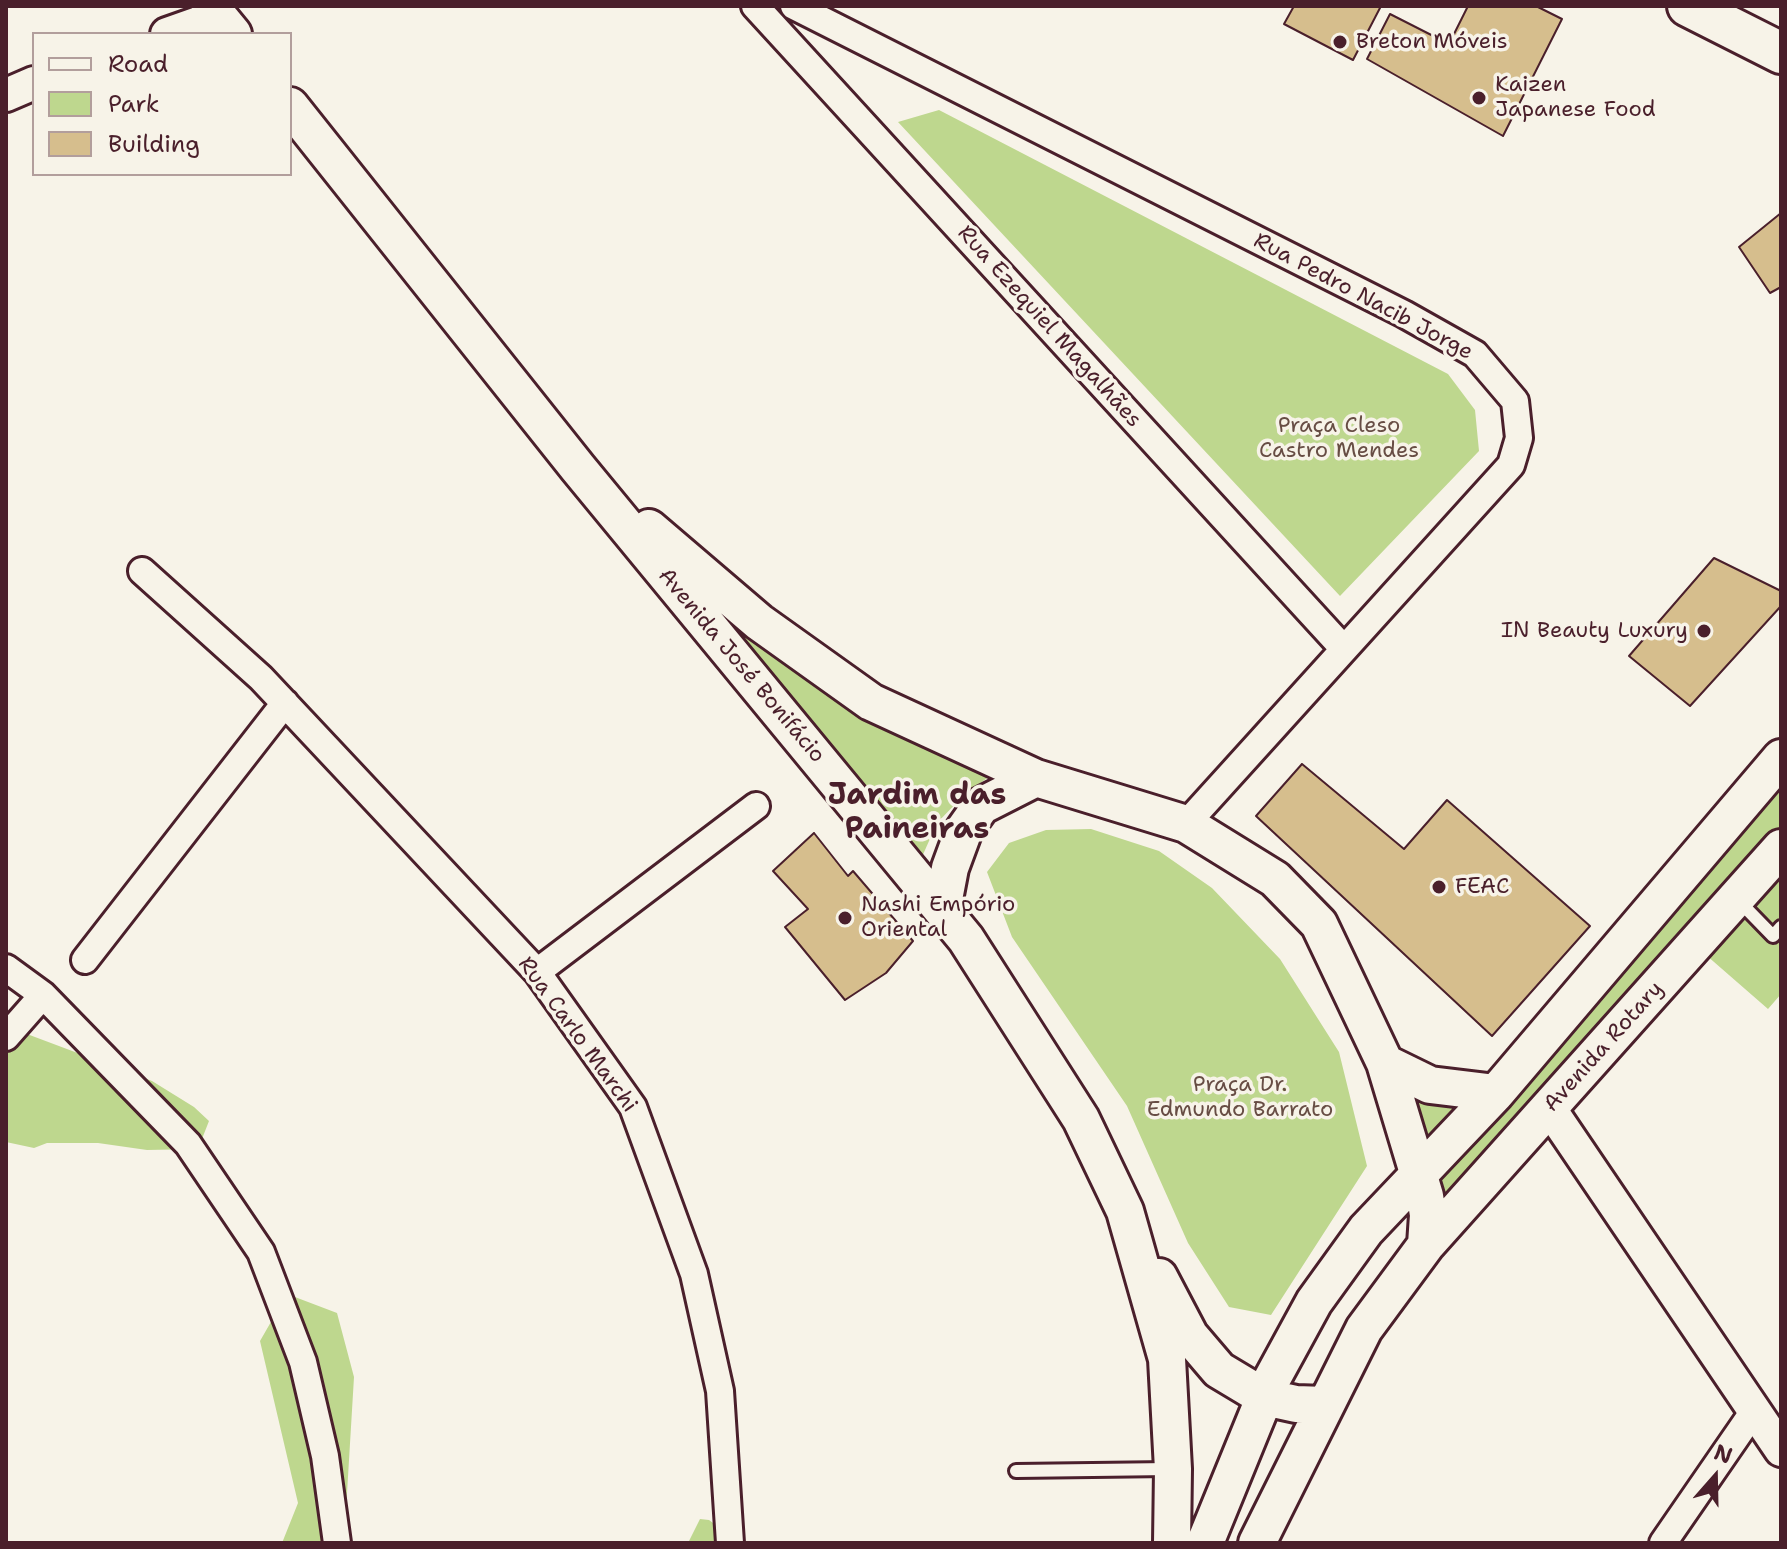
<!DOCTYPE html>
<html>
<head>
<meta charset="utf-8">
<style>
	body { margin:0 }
	#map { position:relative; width:1787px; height:1549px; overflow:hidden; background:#f7f3e8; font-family:"Shantell Sans",sans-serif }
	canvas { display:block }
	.frame { position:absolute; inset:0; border:8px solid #4a1f2b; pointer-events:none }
	.legend { position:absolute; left:32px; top:32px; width:260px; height:144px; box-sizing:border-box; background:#f7f3e8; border:2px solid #b29e9c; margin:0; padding:10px 14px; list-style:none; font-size:24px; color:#4a1f2b }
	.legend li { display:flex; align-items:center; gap:16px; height:40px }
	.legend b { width:40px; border:2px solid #b29e9c }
	.north { position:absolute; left:1675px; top:1437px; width:80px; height:80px; -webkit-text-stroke:6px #f7f3e8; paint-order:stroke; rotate:20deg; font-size:22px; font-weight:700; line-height:32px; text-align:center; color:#4a1f2b }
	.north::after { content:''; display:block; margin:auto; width:28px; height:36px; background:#4a1f2b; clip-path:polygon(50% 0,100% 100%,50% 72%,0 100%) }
</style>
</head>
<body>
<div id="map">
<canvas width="1787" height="1549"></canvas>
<div class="frame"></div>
<ul class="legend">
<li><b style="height:10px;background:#f7f3e8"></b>Road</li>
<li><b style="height:22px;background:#bed78e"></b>Park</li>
<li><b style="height:22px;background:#d6be8d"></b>Building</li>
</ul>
<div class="north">N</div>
</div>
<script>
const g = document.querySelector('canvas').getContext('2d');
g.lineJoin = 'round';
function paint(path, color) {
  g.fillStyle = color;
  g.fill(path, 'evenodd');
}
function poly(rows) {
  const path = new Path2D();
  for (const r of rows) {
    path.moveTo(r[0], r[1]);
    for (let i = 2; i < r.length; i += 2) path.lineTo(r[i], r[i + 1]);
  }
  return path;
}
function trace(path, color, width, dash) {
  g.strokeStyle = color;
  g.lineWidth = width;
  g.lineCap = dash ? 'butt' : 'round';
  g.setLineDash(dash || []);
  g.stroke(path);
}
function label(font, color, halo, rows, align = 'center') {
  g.font = font + ' "Shantell Sans",sans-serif';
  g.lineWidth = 7;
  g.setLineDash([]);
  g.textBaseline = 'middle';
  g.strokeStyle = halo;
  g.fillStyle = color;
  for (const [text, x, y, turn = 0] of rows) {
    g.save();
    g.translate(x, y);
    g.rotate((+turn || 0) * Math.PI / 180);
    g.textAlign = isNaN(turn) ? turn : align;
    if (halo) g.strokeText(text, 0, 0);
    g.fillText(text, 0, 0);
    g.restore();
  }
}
const green = poly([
	[939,110,1448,374,1475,410,1479,451,1340,596,898,122],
	[696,590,858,715,990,776,965,794,937,823,921,859],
	[1781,771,1781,838,1449,1203,1437,1167],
	[1091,829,1159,851,1212,888,1280,959,1339,1052,1367,1166,1271,1315,1229,1307,1188,1243,1127,1106,1012,937,987,872,1009,843,1046,830],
	[1781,870,1781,994,1768,1009,1706,955],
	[6,1014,27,1034,152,1081,194,1107,209,1121,198,1149,147,1150,98,1143,47,1143,34,1148,6,1142],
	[1410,1089,1437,1105,1476,1097,1426,1139],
	[287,1294,337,1313,354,1377,344,1543,282,1543,298,1503,260,1341],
	[700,1519,709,1520,740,1543,688,1543]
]);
const building = poly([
	[1294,6,1381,6,1353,60,1284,24,1294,6],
	[1468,6,1536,6,1562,19,1503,136,1367,59,1390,14,1449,44,1468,6],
	[1781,213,1781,287,1770,293,1739,247,1781,213],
	[1714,558,1781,591,1781,606,1690,706,1629,656,1714,558],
	[1302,764,1404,849,1447,800,1590,926,1492,1036,1256,816,1302,764],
	[814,833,848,876,853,871,913,941,886,973,845,1000,785,927,808,909,773,871,814,833]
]);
const service = poly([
	[1739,901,1773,936,1781,927],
	[1016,1471,1169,1469]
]);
const minor = poly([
	[755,6,1343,648],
	[794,6,1404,314,1475,354,1515,401,1519,438,1511,465,1186,824],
	[142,571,261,678,537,972,633,1107,694,1274,720,1391,730,1543],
	[85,960,285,703],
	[6,968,43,995,188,1144,261,1252,303,1362,325,1456,337,1543],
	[537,972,756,806],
	[6,1037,43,995],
	[1663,1543,1754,1411]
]);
const tertiary = poly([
	[167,34,218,16],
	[6,95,34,83],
	[1550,1109,1781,1450]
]);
const secondary = poly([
	[210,6,233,34],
	[290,106,578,468,966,939,1081,1119,1125,1211,1167,1359,1173,1469,1172,1543],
	[649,528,759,622,871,702,1036,778,1186,824,1275,879,1319,924,1385,1063,1425,1196,1428,1215,1426,1245],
	[942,910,950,868,964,830,981,806,1036,778],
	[1385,1063,1430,1085,1496,1093],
	[1159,1277,1190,1336,1219,1370,1264,1397,1296,1404,1325,1405],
	[1205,1543,1272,1379,1314,1302,1366,1230,1496,1093,1781,758],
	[1257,1543,1364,1329,1426,1245,1781,848]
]);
const primary = poly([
	[1688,6,1781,53]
]);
const markers = [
	[1340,42,8,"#4a1f2b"],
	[1479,98,8,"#4a1f2b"],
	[1704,631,8,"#4a1f2b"],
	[1439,887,8,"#4a1f2b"],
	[845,918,8,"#4a1f2b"]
];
const poiNames = [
	["Breton Móveis",1356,42],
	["Kaizen",1495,85],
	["Japanese Food",1495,110],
	["IN Beauty Luxury",1688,631,"right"],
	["FEAC",1455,887],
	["Nashi Empório",861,905],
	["Oriental",861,930]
];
const streetNames = [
	["Rua Pedro Nacib Jorge",1363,297,28],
	["Rua Ezequiel Magalhães",1049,327,48],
	["Avenida José Bonifácio",741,666,50],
	["Rua Carlo Marchi",577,1035,54],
	["Avenida Rotary",1604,1047,-48]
];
const parkNames = [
	["Praça Cleso",1339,426],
	["Castro Mendes",1339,451],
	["Praça Dr.",1240,1085],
	["Edmundo Barrato",1240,1110]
];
const districtNames = [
	["Jardim das",917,796],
	["Paineiras",917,830]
];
paint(green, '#bed78e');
paint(building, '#d6be8d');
trace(building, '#4a1f2b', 2);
trace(service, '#4a1f2b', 18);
trace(minor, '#4a1f2b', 32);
trace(tertiary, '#4a1f2b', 38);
trace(secondary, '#4a1f2b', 42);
trace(primary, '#4a1f2b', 46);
trace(service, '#f7f3e8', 12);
trace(minor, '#f7f3e8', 26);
trace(tertiary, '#f7f3e8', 32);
trace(secondary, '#f7f3e8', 36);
trace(primary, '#f7f3e8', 40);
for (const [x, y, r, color] of markers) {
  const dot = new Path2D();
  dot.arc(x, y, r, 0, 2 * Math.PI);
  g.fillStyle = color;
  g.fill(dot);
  trace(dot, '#f7f3e8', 3);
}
label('22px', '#4a1f2b', '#f7f3e8', poiNames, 'left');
label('22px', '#4a1f2b', '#f7f3e8', streetNames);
label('22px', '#674d44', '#f7f3e8', parkNames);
label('bold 30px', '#4a1f2b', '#f7f3e8', districtNames);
</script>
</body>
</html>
